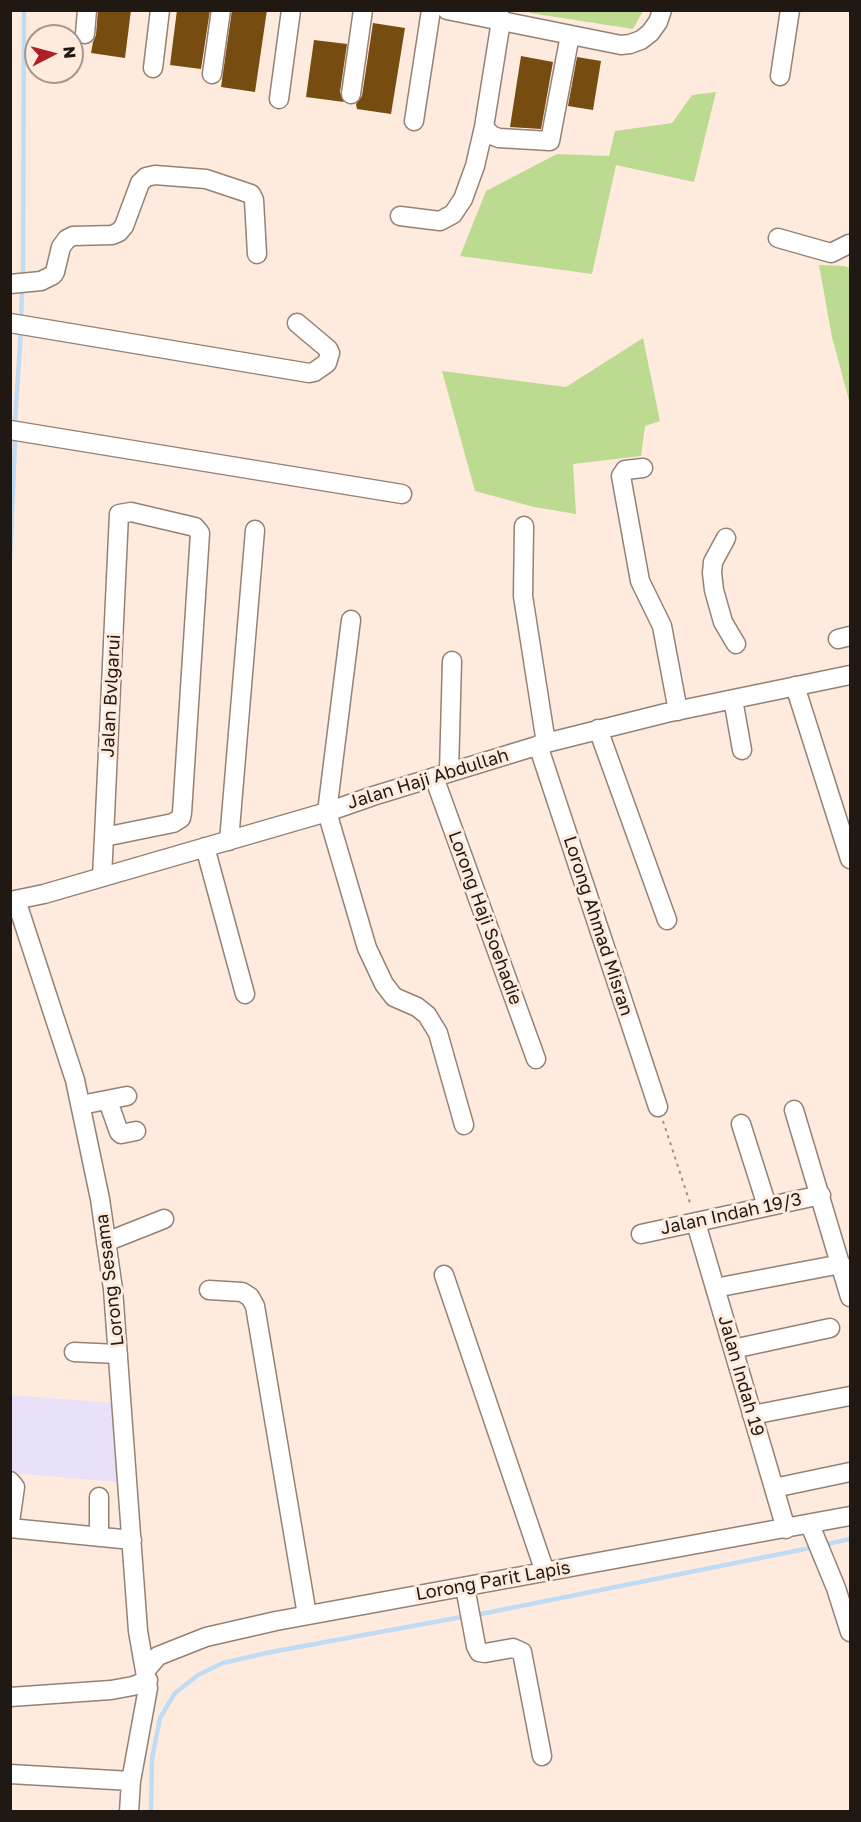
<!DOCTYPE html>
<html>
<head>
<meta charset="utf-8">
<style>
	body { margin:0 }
	#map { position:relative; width:861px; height:1822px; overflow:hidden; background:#ffebdd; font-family:"Golos Text",sans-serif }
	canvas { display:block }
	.frame { position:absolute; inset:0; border:12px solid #1f1813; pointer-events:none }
	.north { position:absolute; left:24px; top:24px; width:60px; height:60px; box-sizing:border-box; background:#ffebdd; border:2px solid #a5978c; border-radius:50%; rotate:84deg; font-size:16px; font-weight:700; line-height:24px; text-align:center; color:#1f1813 }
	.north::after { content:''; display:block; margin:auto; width:21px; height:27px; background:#b01e27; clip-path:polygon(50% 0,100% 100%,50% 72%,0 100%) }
</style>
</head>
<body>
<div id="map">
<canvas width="861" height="1822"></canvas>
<div class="frame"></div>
<div class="north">N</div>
</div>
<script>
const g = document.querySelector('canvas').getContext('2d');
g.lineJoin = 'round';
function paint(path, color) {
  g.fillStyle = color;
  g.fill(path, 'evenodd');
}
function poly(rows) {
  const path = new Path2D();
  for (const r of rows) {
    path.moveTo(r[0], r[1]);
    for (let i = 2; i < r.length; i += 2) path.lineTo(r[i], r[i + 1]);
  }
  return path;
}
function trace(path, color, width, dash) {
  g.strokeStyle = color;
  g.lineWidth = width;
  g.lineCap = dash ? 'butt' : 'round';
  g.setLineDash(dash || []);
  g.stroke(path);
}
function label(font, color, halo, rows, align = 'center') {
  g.font = font + ' "Golos Text",sans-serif';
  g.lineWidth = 6;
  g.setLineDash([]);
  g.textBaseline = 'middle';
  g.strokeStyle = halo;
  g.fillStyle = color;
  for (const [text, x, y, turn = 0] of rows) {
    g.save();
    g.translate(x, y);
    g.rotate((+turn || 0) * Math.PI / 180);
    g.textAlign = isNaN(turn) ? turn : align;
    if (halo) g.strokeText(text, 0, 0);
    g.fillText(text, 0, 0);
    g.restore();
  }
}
const industrial = poly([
	[10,1395,113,1403,119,1482,11,1473]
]);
const green = poly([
	[528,11,643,11,633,29,530,13],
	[716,92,694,182,616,165,592,274,460,256,486,191,557,154,609,156,615,131,672,123,692,95],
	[819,265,844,266,850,268,850,404,832,337],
	[643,338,660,421,645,426,641,456,573,464,576,514,534,507,475,491,442,371,566,387]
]);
const stream = poly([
	[23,276,24,10],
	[21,320,22,291],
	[15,422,21,329],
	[10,558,15,442],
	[823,1545,850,1539],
	[476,1615,815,1547],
	[151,1812,152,1759,160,1718,175,1693,198,1675,223,1663,266,1653,467,1616]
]);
const building = poly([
	[98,10,131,10,125,58,91,53,93,42,96,35],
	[177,10,210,10,201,69,170,65],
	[232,10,267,10,255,92,221,87],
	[373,23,405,28,391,114,357,109,356,104,362,96],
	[314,40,347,44,340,92,344,102,306,97],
	[521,56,553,62,541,129,510,127],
	[577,57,601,61,593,110,568,106]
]);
const path = poly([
	[663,1121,691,1206]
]);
const minor = poly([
	[447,10,621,45,630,44,641,40,650,33,658,22,662,10],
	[85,34,87,10],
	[153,68,160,10],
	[212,74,221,10],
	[780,76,790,10],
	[351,94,363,10],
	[279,99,291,10],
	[414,121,431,10],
	[484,127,491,135,499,138,550,141,570,35],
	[400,216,440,221,453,214,463,199,475,166,484,127,501,21,498,10],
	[778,238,831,253,849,244],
	[10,284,41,281,53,275,55,272,61,247,67,239,73,236,112,235,119,232,124,226,140,183,146,177,155,175,206,179,251,194,254,200,257,254],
	[10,323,309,373,314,372,327,363,330,353,328,349,297,323],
	[10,430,402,494],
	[643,468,625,470,621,476,640,581,662,626,678,711],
	[524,526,523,596,546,743],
	[726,538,713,562,712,573,714,590,723,622,736,644],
	[351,620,327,812,367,948,384,984,394,997,417,1007,427,1015,438,1033,464,1125],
	[838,639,850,636],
	[795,686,850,859],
	[733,699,742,750],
	[598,729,667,920],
	[538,745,658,1107],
	[449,772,452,661],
	[434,777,536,1059],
	[229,841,255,530],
	[205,847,245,994],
	[102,877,104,837,119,514,131,512,195,527,200,533,182,813,181,818,173,823,104,837],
	[16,900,75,1080,100,1199,113,1289,138,1631,148,1688,131,1781,129,1812],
	[10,901,44,894,327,812,373,796,546,743,666,713,850,675],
	[108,1101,119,1132,121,1134,136,1131],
	[81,1105,127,1096],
	[794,1110,850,1297],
	[741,1124,767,1206],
	[696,1223,786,1529],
	[641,1234,821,1195],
	[106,1242,164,1219],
	[444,1275,545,1572],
	[715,1288,841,1264],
	[209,1290,242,1292,250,1297,255,1306,307,1615],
	[733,1349,830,1328],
	[74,1352,118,1354],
	[752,1415,850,1396],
	[10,1481,15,1487,10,1522],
	[774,1488,850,1472],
	[810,1525,836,1588,850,1632],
	[10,1528,132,1540],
	[99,1537,99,1497],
	[465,1587,476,1646,479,1652,485,1653,513,1648,522,1652,542,1756],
	[146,1670,158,1656,206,1637,276,1621,850,1516],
	[10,1697,111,1690,133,1686,148,1680],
	[10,1774,131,1781]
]);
const streetNames = [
	["Jalan Bvlgarui",111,696,-87],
	["Jalan Haji Abdullah",428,779,-17],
	["Lorong Haji Soehadie",485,918,70],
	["Lorong Ahmad Misran",598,926,72],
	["Jalan Indah 19/3",731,1214,-12],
	["Lorong Sesama",110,1280,-97],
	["Jalan Indah 19",741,1376,74],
	["Lorong Parit Lapis",493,1581,-10]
];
paint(industrial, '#e8e1f7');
paint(green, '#bdda91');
trace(stream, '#c0dbf4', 4.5);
paint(building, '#764c10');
trace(minor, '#938275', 21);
trace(path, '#a09287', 2, [3, 4.5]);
trace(minor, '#fff', 18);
label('18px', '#1f1813', '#ffebdd', streetNames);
</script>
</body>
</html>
